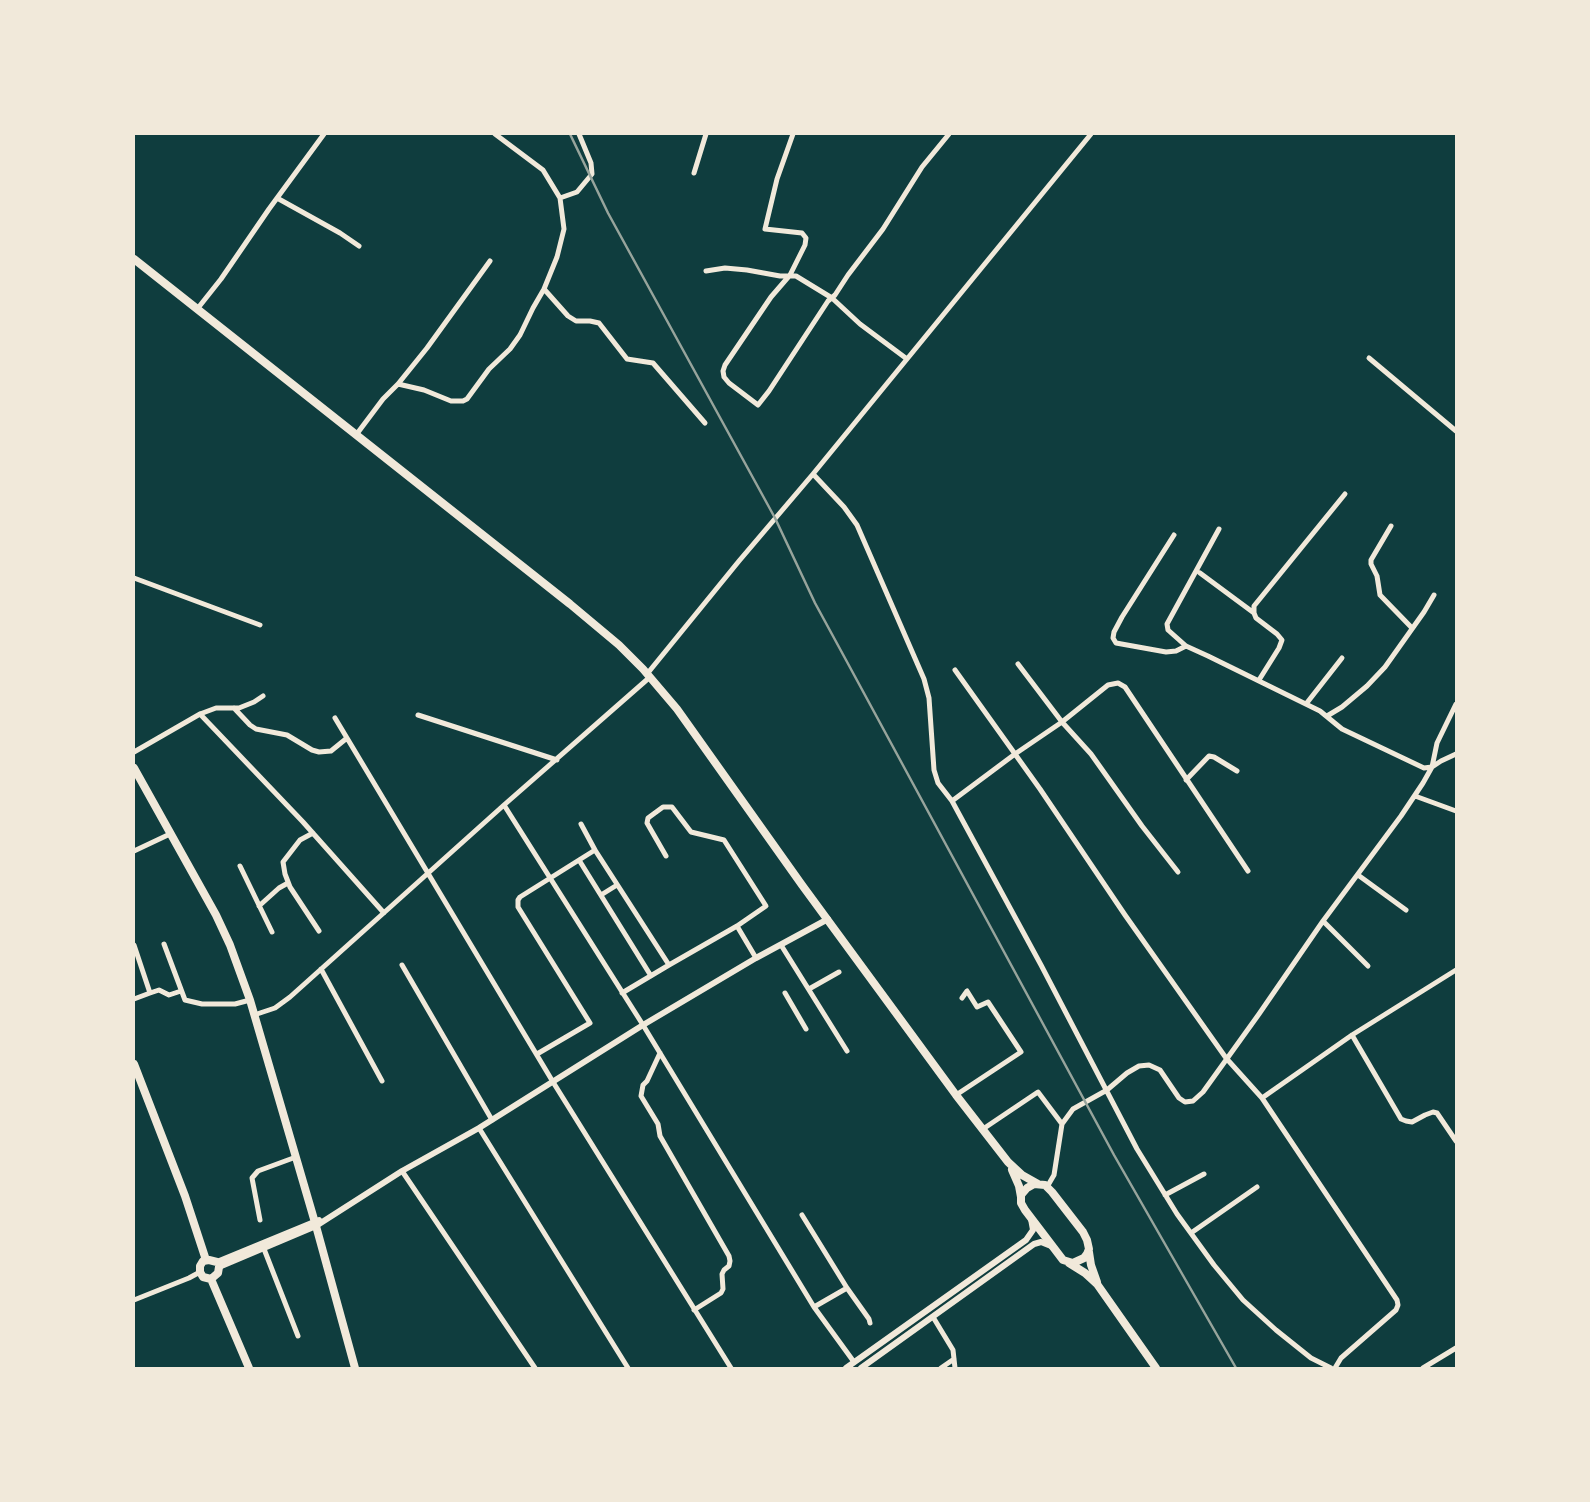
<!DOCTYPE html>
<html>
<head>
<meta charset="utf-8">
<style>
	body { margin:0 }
	#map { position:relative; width:1590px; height:1502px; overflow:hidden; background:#0f3d3e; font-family:Rubik,sans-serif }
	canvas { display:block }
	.frame { position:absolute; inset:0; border:135px solid #f1e9da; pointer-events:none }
</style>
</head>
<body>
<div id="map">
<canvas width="1590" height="1502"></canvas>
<div class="frame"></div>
</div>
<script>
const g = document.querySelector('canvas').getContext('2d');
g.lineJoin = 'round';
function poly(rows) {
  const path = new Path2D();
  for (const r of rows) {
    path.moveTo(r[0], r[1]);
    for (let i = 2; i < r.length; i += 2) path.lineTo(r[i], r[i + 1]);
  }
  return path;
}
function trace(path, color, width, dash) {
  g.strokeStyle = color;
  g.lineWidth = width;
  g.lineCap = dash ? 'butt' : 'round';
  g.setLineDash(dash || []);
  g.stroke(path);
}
const minor = poly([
	[793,134,777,179,765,229,802,233,806,238,805,245,790,275,771,297,725,365,723,371,724,377,729,383,758,405,769,391,828,301,835,295,848,275,883,229,922,167,949,134],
	[694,173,706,134],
	[277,198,340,233,359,246],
	[560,198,577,192,592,174,591,163,579,134],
	[706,271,725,268,747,270,780,276,796,276,832,298,860,324,907,359],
	[544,289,568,316,576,321,590,321,599,323,627,359,653,363,705,423],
	[198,308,221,279,269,209,324,134],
	[1369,358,1456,431],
	[398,384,424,390,451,401,463,401,467,399,489,369,510,349,520,335,533,308,544,289,557,257,564,229,560,198,543,170,495,134],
	[356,435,383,399,398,384,427,348,490,261],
	[813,474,844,507,857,525,924,679,929,698,934,770,938,783,952,801,1041,965,1137,1149,1177,1214,1214,1265,1243,1300,1276,1330,1311,1358,1331,1368],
	[1391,526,1371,560,1371,564,1377,576,1380,595,1412,628],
	[1219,529,1167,624,1168,630,1186,646,1208,656,1320,711,1342,729,1424,768,1432,767,1437,743,1456,704],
	[1174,535,1122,617,1114,632,1113,638,1116,643,1166,652,1176,651,1186,646],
	[1200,573,1254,613],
	[134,578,260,625],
	[1018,664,1062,722,1091,754,1142,826,1178,872],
	[955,670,1040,789,1125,915,1226,1058,1262,1098,1397,1300,1398,1305,1396,1310,1341,1358,1335,1368],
	[647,674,739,561,813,474,1091,134],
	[1259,680,1279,648,1282,640,1277,634,1256,618,1254,613,1254,606,1345,494],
	[1306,704,1342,658],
	[234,708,250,725,256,729,287,735,312,750,319,752,331,751,347,738],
	[200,714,303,822,384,913],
	[418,715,557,760],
	[1327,716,1342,707,1367,686,1385,667,1424,612,1434,595],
	[335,718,553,1082,731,1368],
	[134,752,200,714,216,708,239,708,254,702,263,696],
	[1186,780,1209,756,1214,757,1237,771],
	[1415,796,1456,811],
	[952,801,1015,754,1062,722,1108,685,1118,683,1125,687,1248,871],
	[504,805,643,1025,814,1307,854,1362],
	[581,824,595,850],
	[313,833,300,840,283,862,285,874,290,887,319,931],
	[134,851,170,834],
	[666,856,647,823,648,818,663,807,672,807,691,832,724,840,766,906,737,926],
	[579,860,651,976],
	[240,866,272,932],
	[1358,875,1406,910],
	[601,895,617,885],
	[259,906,279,888,288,883],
	[1323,921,1368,966],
	[164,944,185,1000,202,1004,235,1004,250,1000],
	[134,945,150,993,159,990,169,995,181,991],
	[781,945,847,1051],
	[402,965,492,1120],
	[321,969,382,1081],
	[809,989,839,972],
	[622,993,669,965],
	[785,993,806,1029],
	[134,999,150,993],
	[254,1015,275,1008,290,997,504,805,650,677],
	[1352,1035,1401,1119,1406,1121,1412,1122,1425,1115,1433,1112,1437,1113,1456,1141],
	[660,1053,647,1081,643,1085,641,1096,658,1124,660,1136,729,1256,730,1261,729,1266,724,1270,722,1274,723,1289,721,1293,694,1310],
	[537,1054,590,1023,518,907,518,900,520,897,595,850,669,965,737,926,756,958],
	[956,1095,1021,1052,988,1002,977,1007,967,991,962,998],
	[1262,1098,1352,1035,1456,970],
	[1062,1124,1073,1109,1107,1090,1127,1073,1139,1066,1149,1065,1160,1070,1179,1098,1185,1102,1193,1101,1203,1092,1259,1014,1323,921,1401,816,1423,783,1432,767,1441,761,1456,754],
	[479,1128,628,1368],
	[983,1129,1038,1092,1062,1124,1054,1175,1047,1187],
	[402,1171,535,1368],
	[1165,1195,1204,1174],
	[802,1215,847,1288,869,1319,870,1323],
	[260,1220,252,1178,258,1171,296,1157],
	[1191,1233,1257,1187],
	[264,1249,298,1336],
	[134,1300,189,1278,200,1272],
	[814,1307,847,1288],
	[933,1317,953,1350,955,1368],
	[941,1368,954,1359],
	[1423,1368,1456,1348]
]);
const tertiary = poly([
	[217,1262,319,1220],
	[219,1267,316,1226,402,1171,479,1128,643,1025,756,958,828,919],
	[846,1368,1026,1240,1033,1230,1031,1219],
	[861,1368,1034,1244,1041,1242,1051,1246]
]);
const secondary = poly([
	[134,259,570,604,619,645,643,669,677,709,802,885,956,1095,1008,1162,1022,1175,1038,1184],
	[134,768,216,915,230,945,250,1000,316,1226,355,1368],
	[134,1064,185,1196,206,1260],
	[1012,1170,1019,1186,1021,1197],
	[1034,1184,1045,1185,1052,1192,1083,1232,1087,1240,1089,1249,1087,1254,1084,1258,1073,1263,1063,1260,1025,1210,1021,1203,1021,1195,1027,1188,1034,1184],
	[1089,1252,1091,1265,1097,1282],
	[217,1262,209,1260,203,1261,200,1266,200,1272,203,1277,211,1279,218,1273,219,1267],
	[1069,1263,1085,1273,1097,1284,1156,1368],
	[211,1279,249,1368]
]);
const rail = poly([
	[570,134,608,213,775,518,815,603,846,660,1114,1155,1236,1368]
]);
trace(minor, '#f1e9da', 5);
trace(tertiary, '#f1e9da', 6);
trace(secondary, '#f1e9da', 8);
trace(rail, '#97a49c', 2.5);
</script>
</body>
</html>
